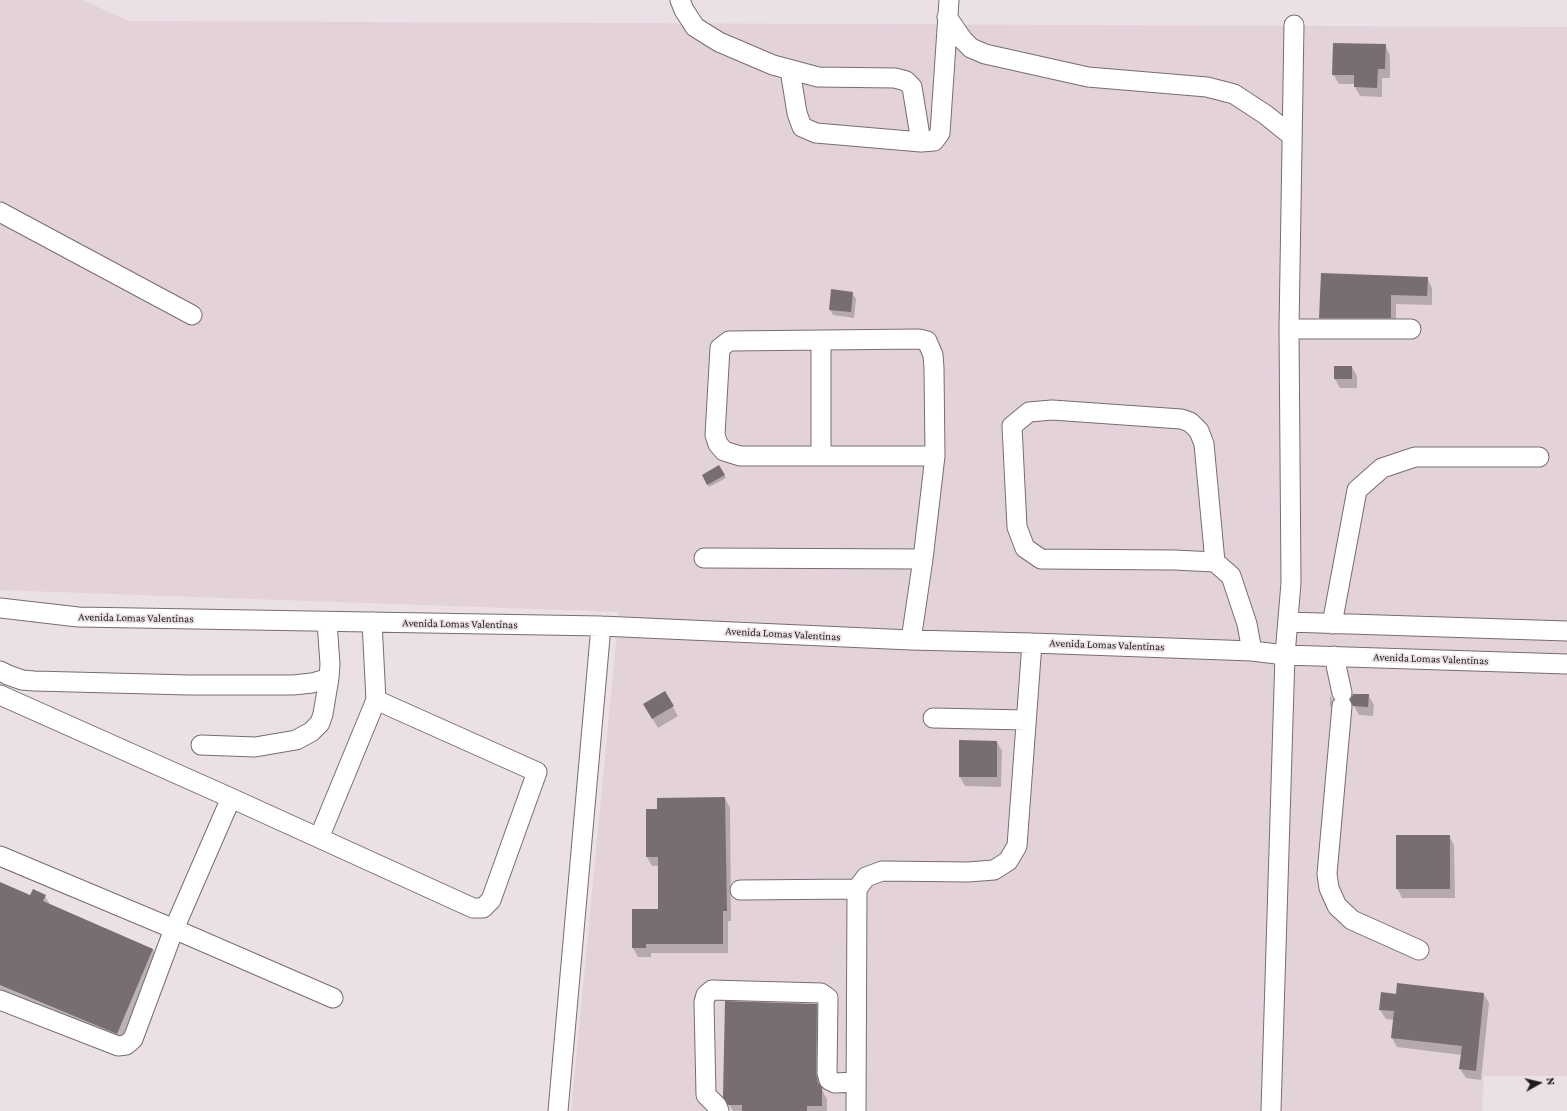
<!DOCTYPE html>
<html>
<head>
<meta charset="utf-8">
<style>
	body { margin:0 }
	#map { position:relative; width:1567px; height:1111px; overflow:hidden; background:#eae0e5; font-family:"Crimson Pro",serif }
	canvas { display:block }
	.north { position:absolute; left:1519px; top:1063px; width:40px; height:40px; -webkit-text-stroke:3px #eae0e5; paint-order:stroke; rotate:82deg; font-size:11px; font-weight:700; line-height:16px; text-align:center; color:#1f1b1d }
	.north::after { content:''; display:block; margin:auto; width:14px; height:18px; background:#1f1b1d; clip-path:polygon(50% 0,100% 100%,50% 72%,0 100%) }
</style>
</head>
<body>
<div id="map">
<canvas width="1567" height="1111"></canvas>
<div class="north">N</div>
</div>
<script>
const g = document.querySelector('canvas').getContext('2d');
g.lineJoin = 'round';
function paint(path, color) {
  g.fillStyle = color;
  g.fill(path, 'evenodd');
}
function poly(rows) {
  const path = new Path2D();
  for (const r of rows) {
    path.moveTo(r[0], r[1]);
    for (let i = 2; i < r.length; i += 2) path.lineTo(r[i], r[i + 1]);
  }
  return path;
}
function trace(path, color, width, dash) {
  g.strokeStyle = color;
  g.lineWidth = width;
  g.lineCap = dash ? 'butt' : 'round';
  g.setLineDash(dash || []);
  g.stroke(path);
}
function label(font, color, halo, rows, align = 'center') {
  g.font = font + ' "Crimson Pro",serif';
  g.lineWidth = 3.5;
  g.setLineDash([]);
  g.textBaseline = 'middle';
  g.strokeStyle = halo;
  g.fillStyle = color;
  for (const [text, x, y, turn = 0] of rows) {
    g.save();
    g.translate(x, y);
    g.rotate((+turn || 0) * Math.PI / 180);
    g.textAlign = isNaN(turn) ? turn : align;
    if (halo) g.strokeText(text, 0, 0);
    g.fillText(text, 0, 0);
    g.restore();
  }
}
const built = poly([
	[0,0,82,0,129,21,1567,27,1567,1076,1484,1076,1482,1111,571,1111,619,612,0,590]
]);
const shadow = poly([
	[1385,45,1390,55,1390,78,1382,78,1382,97,1360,96,1355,87,1355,84,1339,84,1333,74],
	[1427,278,1432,288,1432,305,1396,304,1396,327,1325,327,1320,318],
	[852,293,856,299,854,318,833,315,830,309],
	[1352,367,1357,376,1357,388,1340,388,1335,379],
	[719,466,726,478,709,487,703,475],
	[664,692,678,716,658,728,644,704],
	[1368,695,1374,705,1373,716,1359,715,1354,706],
	[1330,696,1338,710,1335,715,1330,705],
	[997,742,1002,751,1001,787,965,786,960,777],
	[725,798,730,808,731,921,728,921,728,953,651,953,651,957,638,957,633,948,659,910,659,866,652,866,647,857,658,810],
	[1449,836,1454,845,1455,898,1402,898,1397,888],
	[0,883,31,897,45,896,51,906,153,949,158,959,122,1043,0,998],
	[1483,993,1489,1003,1481,1080,1466,1078,1460,1069,1462,1055,1397,1047,1392,1038,1394,1020,1386,1019,1380,1010,1396,995],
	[816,1005,822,1014,821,1083,823,1092,827,1099,827,1111,733,1111,724,1097]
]);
const building = poly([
	[1333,43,1386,44,1385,69,1378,69,1377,88,1354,87,1354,75,1332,75],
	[1321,273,1428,277,1427,296,1391,295,1391,318,1319,318],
	[831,289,853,292,851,312,829,310],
	[1334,366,1352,366,1352,379,1334,379],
	[719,465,725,475,707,485,702,475],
	[665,691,674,706,652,719,643,704],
	[1353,694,1369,694,1368,707,1353,706,1350,700],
	[959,740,997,741,997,777,959,777],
	[725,797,727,911,723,911,723,944,646,944,646,948,632,948,632,909,658,909,658,857,646,857,646,809,657,809,657,798],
	[1396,835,1450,835,1450,889,1396,889],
	[0,882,30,895,33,889,46,895,43,901,153,949,117,1034,0,985],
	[1397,983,1484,993,1476,1071,1459,1069,1462,1046,1391,1038,1394,1011,1379,1010,1381,992,1396,994],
	[725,1001,817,1004,816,1073,818,1083,822,1088,822,1106,807,1106,807,1111,742,1111,742,1105,728,1105,723,1097]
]);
const minor = poly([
	[680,0,684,10,695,27,719,42,773,65,818,77,895,78,906,81,912,87,921,142,934,141,940,133,949,0],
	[947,17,963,40,971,48,985,54,1088,77,1207,87,1234,94,1266,115,1292,136],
	[790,70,797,113,802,127,816,133,921,142],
	[0,212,192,315],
	[1289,329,1411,329],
	[821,340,821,456],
	[704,558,923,559],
	[1215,562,1204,444,1199,431,1190,422,1181,419,1052,410,1029,412,1012,426,1017,527,1025,548,1041,559,1174,560,1215,562,1231,576,1247,624,1252,651],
	[0,608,78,617,601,626,911,640,1032,643,1252,651,1285,655,1567,664],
	[1288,622,1567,631],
	[1332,624,1357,490,1382,468,1415,457,1539,457],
	[911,640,923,559,935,456,934,368,933,355,927,341,919,339,729,341,720,348,715,435,718,444,724,451,740,456,935,456],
	[1334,656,1342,693],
	[0,671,8,675,22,680,34,681,189,685,293,685,312,683,329,678,330,664,327,622],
	[0,695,231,798,473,908,483,908,491,900,537,772,376,700,372,622],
	[1342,706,1327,874,1329,888,1337,906,1352,920,1419,950],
	[933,718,1026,720],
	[201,745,255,747,296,740,311,732,320,723,323,714,329,678],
	[319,838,376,700],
	[0,856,174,929,333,998],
	[740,890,857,889],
	[0,1000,118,1046,126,1045,133,1039,174,929,231,798],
	[558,1111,601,626],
	[719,1111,717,1106,706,1095,704,1002,706,995,712,990,821,993,828,998,827,1073,829,1080,835,1083,856,1082],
	[856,1111,857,889,866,877,882,871,968,872,994,870,1008,861,1017,846,1032,643],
	[1271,1111,1285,655,1291,583,1289,329,1294,25]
]);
const streetNames = [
	["Avenida Lomas Valentinas",136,618,1],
	["Avenida Lomas Valentinas",460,624,1],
	["Avenida Lomas Valentinas",783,634,3],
	["Avenida Lomas Valentinas",1107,645,2],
	["Avenida Lomas Valentinas",1431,659,2]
];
paint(built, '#e4d2db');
paint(shadow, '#0003');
paint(building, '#786e6f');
trace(minor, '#766d72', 21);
trace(minor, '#fff', 19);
label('11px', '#1f1b1d', '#eae0e5', streetNames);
</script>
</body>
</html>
